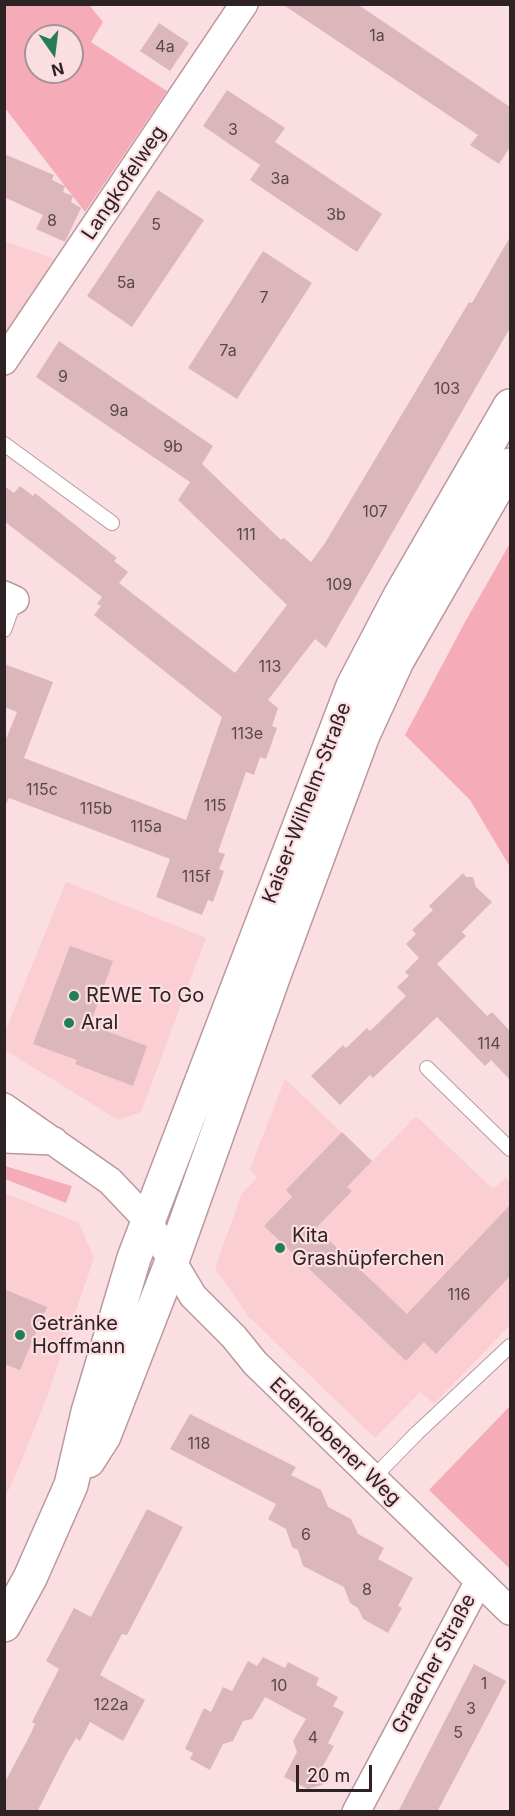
<!DOCTYPE html>
<html>
<head>
<meta charset="utf-8">
<style>
	body { margin:0 }
	#map { position:relative; width:515px; height:1816px; overflow:hidden; background:#fbdee2; font-family:Inter,sans-serif }
	canvas { display:block }
	.frame { position:absolute; inset:0; border:6px solid #2f2224; pointer-events:none }
	.north { position:absolute; left:24px; top:24px; width:60px; height:60px; box-sizing:border-box; background:#fbdee2; border:2px solid #a99396; border-radius:50%; rotate:166deg; font-size:16px; font-weight:700; line-height:24px; text-align:center; color:#2f2224 }
	.north::after { content:''; display:block; margin:auto; width:21px; height:27px; background:#257e53; clip-path:polygon(50% 0,100% 100%,50% 72%,0 100%) }
	.scale { position:absolute; left:296px; top:1765px; width:76px; height:27px; box-sizing:border-box; border:3px solid #2f2224; border-top:0; padding-left:8px; font-size:18px; line-height:21px; white-space:nowrap; color:#2f2224; -webkit-text-stroke:4px #fbdee2; paint-order:stroke }
</style>
</head>
<body>
<div id="map">
<canvas width="515" height="1816"></canvas>
<div class="frame"></div>
<div class="north">N</div>
<div class="scale">20 m</div>
</div>
<script>
const g = document.querySelector('canvas').getContext('2d');
g.lineJoin = 'round';
function paint(path, color) {
  g.fillStyle = color;
  g.fill(path, 'evenodd');
}
function poly(rows) {
  const path = new Path2D();
  for (const r of rows) {
    path.moveTo(r[0], r[1]);
    for (let i = 2; i < r.length; i += 2) path.lineTo(r[i], r[i + 1]);
  }
  return path;
}
function trace(path, color, width, dash) {
  g.strokeStyle = color;
  g.lineWidth = width;
  g.lineCap = dash ? 'butt' : 'round';
  g.setLineDash(dash || []);
  g.stroke(path);
}
function label(font, color, halo, rows, align = 'center') {
  g.font = font + ' Inter,sans-serif';
  g.lineWidth = 4.5;
  g.setLineDash([]);
  g.textBaseline = 'middle';
  g.strokeStyle = halo;
  g.fillStyle = color;
  for (const [text, x, y, turn = 0] of rows) {
    g.save();
    g.translate(x, y);
    g.rotate((+turn || 0) * Math.PI / 180);
    g.textAlign = isNaN(turn) ? turn : align;
    if (halo) g.strokeText(text, 0, 0);
    g.fillText(text, 0, 0);
    g.restore();
  }
}
const built = poly([
	[5,241,54,259,5,333],
	[66,882,206,938,141,1112,118,1120,5,1050,4,1034],
	[285,1079,372,1161,416,1116,493,1189,506,1178,510,1183,510,1325,434,1404,420,1392,375,1438,248,1316,215,1268,242,1193,257,1178,250,1169],
	[5,1193,79,1223,94,1258,48,1394,24,1455,5,1498]
]);
const green = poly([
	[5,5,89,5,103,22,91,42,167,91,85,212,5,108],
	[36,36,72,36,72,72,36,72],
	[509,545,510,547,510,867,470,800,405,735,465,622],
	[5,1166,72,1186,66,1203,5,1179],
	[510,1406,510,1569,429,1490]
]);
const building = poly([
	[282,4,357,4,510,107,510,147,499,164,470,145,478,135],
	[159,23,189,43,170,71,140,51],
	[227,90,285,128,275,142,382,214,357,252,250,180,260,165,203,126],
	[4,154,54,175,52,180,65,186,63,192,73,196,71,202,81,208,65,242,36,229,43,215,4,197],
	[158,190,204,220,132,327,87,296],
	[510,237,510,328,326,648,315,639,268,700,278,708,272,726,277,728,266,759,260,757,254,775,246,772,218,852,225,854,219,869,224,871,213,902,208,900,202,915,156,897,170,859,9,798,6,804,4,803,4,744,17,712,4,707,4,664,53,682,24,758,186,820,222,717,94,615,101,606,97,604,102,597,4,521,4,486,14,493,20,486,33,496,35,493,117,558,114,561,128,572,119,583,235,673,287,605,178,500,190,482,36,377,59,341,213,446,202,464,281,540,284,538,311,562,325,543,469,302,472,303],
	[263,251,312,283,237,399,188,368],
	[463,873,466,877,473,877,476,887,492,902,462,932,466,936,437,964,487,1016,492,1012,510,1031,510,1080,491,1060,485,1066,437,1017,373,1078,370,1075,340,1105,311,1076,343,1045,346,1048,367,1028,370,1031,406,996,397,987,409,976,405,972,419,958,406,944,416,934,412,930,433,910,429,906],
	[70,946,113,961,90,1025,147,1046,133,1086,75,1064,77,1060,33,1044],
	[342,1132,372,1161,347,1187,352,1191,316,1228,407,1314,510,1205,510,1276,436,1354,424,1342,406,1361,264,1226,292,1197,286,1190],
	[4,1289,47,1307,20,1370,4,1364],
	[190,1414,296,1467,291,1475,321,1490,328,1507,351,1519,358,1534,384,1548,378,1559,413,1578,398,1606,402,1608,388,1633,363,1619,358,1608,350,1603,344,1587,303,1566,298,1550,292,1547,286,1529,268,1519,276,1504,170,1449],
	[147,1509,183,1527,127,1635,122,1634,100,1675,145,1700,123,1741,90,1722,80,1741,76,1738,66,1755,37,1812,4,1812,4,1784,30,1735,35,1724,32,1722,59,1669,46,1661,74,1608,91,1617],
	[263,1657,285,1668,288,1662,319,1678,316,1685,338,1697,333,1706,344,1712,328,1743,334,1746,323,1766,327,1775,322,1785,308,1789,284,1777,297,1752,293,1741,306,1719,265,1697,252,1719,243,1721,233,1741,223,1744,210,1770,190,1759,193,1753,185,1749,204,1708,211,1712,223,1687,232,1691,248,1661,257,1666],
	[474,1664,506,1681,437,1812,398,1812]
]);
const service = poly([
	[4,444,112,523],
	[4,630,15,600],
	[427,1068,510,1149],
	[373,1478,417,1433,510,1346]
]);
const minor = poly([
	[4,361,244,4],
	[4,595,15,600],
	[4,1107,110,1181,148,1221,193,1296,234,1337,255,1363,510,1611],
	[4,1139,54,1141],
	[356,1812,479,1581]
]);
const secondary = poly([
	[88,1461,104,1436,172,1261,274,975,363,735,397,661,510,465],
	[4,1625,30,1578,71,1485,88,1412,134,1258,353,686,400,596,510,406]
]);
const markers = [
	[74,996,6,"#257e53"],
	[69,1023,6,"#257e53"],
	[280,1248,6,"#257e53"],
	[20,1335,6,"#257e53"]
];
const numberNames = [
	["1a",377,36],
	["4a",165,47],
	["3",233,130],
	["3a",280,179],
	["3b",336,215],
	["8",52,221],
	["5",156,225],
	["5a",126,283],
	["7",264,298],
	["7a",228,351],
	["9",63,377],
	["103",447,389],
	["9a",119,411],
	["9b",173,447],
	["107",375,512],
	["111",246,535],
	["109",339,585],
	["113",270,667],
	["113e",247,734],
	["115c",42,790],
	["115",215,806],
	["115b",96,809],
	["115a",146,827],
	["115f",196,877],
	["114",489,1044],
	["116",459,1295],
	["118",199,1444],
	["6",306,1535],
	["8",367,1590],
	["1",484,1684],
	["10",279,1686],
	["122a",111,1705],
	["3",471,1709],
	["5",458,1733],
	["4",313,1738]
];
const streetNames = [
	["Langkofelweg",124,183,-56],
	["Kaiser-Wilhelm-Straße",307,803,-69],
	["Edenkobener Weg",335,1442,44],
	["Graacher Straße",434,1664,-62]
];
const poiNames = [
	["REWE To Go",86,996],
	["Aral",81,1023],
	["Kita",292,1236],
	["Grashüpferchen",292,1259],
	["Getränke",32,1324],
	["Hoffmann",32,1347]
];
paint(built, '#fbced4');
paint(green, '#f6acb8');
paint(building, '#dbb7bc');
trace(service, '#ba989d', 16);
trace(minor, '#ba989d', 30);
trace(secondary, '#ba989d', 36);
trace(service, '#fff', 14);
trace(minor, '#fff', 27);
trace(secondary, '#fff', 33);
for (const [x, y, r, color] of markers) {
  const dot = new Path2D();
  dot.arc(x, y, r, 0, 2 * Math.PI);
  g.fillStyle = color;
  g.fill(dot);
  trace(dot, '#fbdee2', 2);
}
label('16px', '#5a474a', null, numberNames);
label('20px', '#2f2224', '#fbdee2', streetNames);
label('20px', '#2f2224', '#fbdee2', poiNames, 'left');
</script>
</body>
</html>
